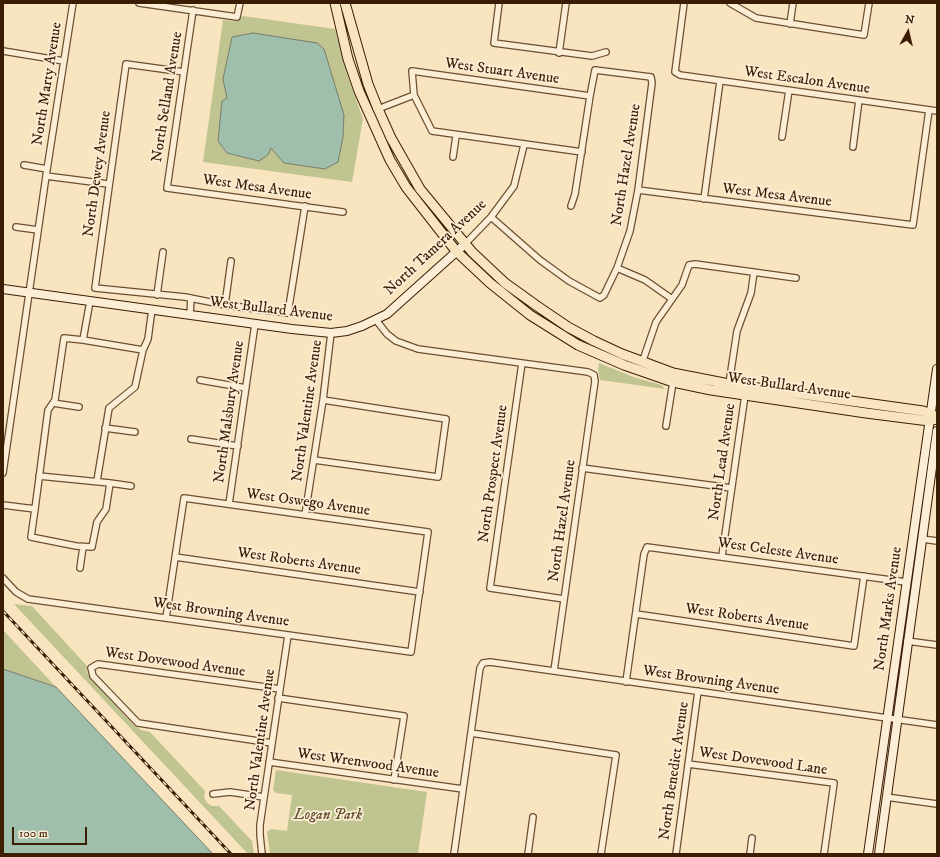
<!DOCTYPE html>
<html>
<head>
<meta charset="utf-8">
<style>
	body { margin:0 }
	#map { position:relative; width:940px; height:857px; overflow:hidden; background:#f9e4c0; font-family:"IM FELL DW Pica",serif }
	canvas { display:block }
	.frame { position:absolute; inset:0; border:4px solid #3b1d04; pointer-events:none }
	.north { position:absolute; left:888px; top:12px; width:40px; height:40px; -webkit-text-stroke:3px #fbedd6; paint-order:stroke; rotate:8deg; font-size:11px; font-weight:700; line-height:16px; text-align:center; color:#3b1d04 }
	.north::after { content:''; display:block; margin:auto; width:14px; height:18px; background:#3b1d04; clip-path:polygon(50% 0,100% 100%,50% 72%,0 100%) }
	.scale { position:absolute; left:12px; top:827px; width:75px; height:18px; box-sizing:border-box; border:2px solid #3b1d04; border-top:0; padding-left:5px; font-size:12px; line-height:14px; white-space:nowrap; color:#3b1d04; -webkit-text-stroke:3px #fbedd6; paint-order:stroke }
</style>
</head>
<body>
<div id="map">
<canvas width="940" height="857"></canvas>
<div class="frame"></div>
<div class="north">N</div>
<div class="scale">100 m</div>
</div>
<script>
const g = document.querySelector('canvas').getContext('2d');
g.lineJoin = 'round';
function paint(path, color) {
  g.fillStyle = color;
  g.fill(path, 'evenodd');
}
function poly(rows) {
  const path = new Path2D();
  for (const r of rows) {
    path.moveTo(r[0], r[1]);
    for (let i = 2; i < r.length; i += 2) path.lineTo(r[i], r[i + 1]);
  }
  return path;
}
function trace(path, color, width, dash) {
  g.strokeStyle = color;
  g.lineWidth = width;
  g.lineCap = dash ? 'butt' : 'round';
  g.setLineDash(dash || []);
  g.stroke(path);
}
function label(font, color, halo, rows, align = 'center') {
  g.font = font + ' "IM FELL DW Pica",serif';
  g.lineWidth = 3.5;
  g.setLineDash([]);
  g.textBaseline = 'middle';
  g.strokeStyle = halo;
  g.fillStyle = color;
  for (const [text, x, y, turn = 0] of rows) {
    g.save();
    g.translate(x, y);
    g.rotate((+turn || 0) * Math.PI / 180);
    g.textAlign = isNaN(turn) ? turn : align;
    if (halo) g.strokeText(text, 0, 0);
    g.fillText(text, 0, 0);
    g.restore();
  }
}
const green = poly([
	[243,16,335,29,347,74,363,119,352,182,203,162,223,20,236,21],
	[599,363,636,378,662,385,665,389,600,380,598,370],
	[14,604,32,606,87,666,87,672,90,678,134,725,141,730,150,732,205,791,204,797,207,803,212,806,219,806,252,841,254,854,248,854],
	[3,630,56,687,3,669],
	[276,770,427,792,418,854,270,854,267,832,271,829,287,831,292,795,276,793,273,790]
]);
const water = poly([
	[253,33,317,43,324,49,344,115,343,137,338,162,325,169,284,163,271,148,268,155,259,161,227,153,218,141,222,101,227,98,223,79,232,37,253,33],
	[3,669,56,687,213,854,3,854,3,669]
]);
const street = poly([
	[139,3,237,17,240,3],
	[499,3,494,43,592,56,606,52],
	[684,3,675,72,680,75,937,111],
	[730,3,756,18,864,35,869,3],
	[193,10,167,188,343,212],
	[790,24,793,3],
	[3,51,64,61],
	[559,53,566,3],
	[184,72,126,64,95,288,185,297,225,305,288,313,305,206],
	[378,109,414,95],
	[782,137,789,90],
	[853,147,859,100],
	[582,152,432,131,414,95,412,71,590,96],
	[453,157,456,136],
	[24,165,47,169],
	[46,176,108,184],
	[638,190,913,225,929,110],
	[704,199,720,81],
	[491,217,540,260,569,281,600,298,604,295,617,268,630,231,638,190,652,83,651,77,595,70,590,96,575,194,571,206],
	[16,227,38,230],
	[465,244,491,217,514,186,524,145],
	[617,268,645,280,672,299],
	[157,295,163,252],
	[225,305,231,261],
	[190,315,191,298],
	[376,320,387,334,396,341,418,349,588,372,594,375,595,381,554,671],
	[83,340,143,350,135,387,109,408,97,481],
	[143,350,148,339,152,309],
	[522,363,490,588,564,599],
	[642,363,656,322,682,285,689,265,695,264,796,278],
	[200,380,246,388],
	[729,384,737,331,751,293,754,272],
	[53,403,79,407],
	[666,426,673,382],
	[105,428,135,432],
	[191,439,238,446],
	[314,460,438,477,446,419,323,400],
	[582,468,731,488],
	[3,473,46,176,73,3],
	[110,483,131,486],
	[229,504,255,324],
	[3,505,35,509,48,410,55,400,64,338,83,340,90,301],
	[35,509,31,537,76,546,92,547,97,522,106,509,110,483,39,476],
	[305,515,323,400,331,333],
	[922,539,937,541],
	[722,556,745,395],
	[175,557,420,592],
	[80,568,83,547],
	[3,578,16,592,28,599,411,652,428,532,184,498,166,618],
	[636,614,854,646,864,576],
	[907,641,937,645],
	[626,682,644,554,647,547,906,582],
	[278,698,404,716,394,780],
	[471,733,616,755,601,854],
	[272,743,138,723,93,676,91,668,98,664,280,689],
	[269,762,463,789],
	[688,764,834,783,824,854],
	[213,794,230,792,264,797],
	[886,797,937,804],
	[262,854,260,835,260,825,288,635],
	[454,854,480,668,483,663,490,662,937,725],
	[528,854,533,817],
	[676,854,698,691],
	[750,854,752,838]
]);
const secondary = poly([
	[3,289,292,329,331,333,347,331,362,326,387,314,465,244],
	[868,854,937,369],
	[879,854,937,431]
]);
const primary = poly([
	[335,3,348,59,359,91,390,160,406,187,456,251,490,283,530,315,578,345,624,365,673,382,711,390,866,413,929,421,937,419],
	[345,3,368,84,378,109,391,138,420,189,472,252,505,283,537,306,568,327,594,341,622,354,673,373,729,384,923,411,930,413,937,418]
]);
const rail = poly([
	[3,611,231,854]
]);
const streetNames = [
	["West Stuart Avenue",502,72,8],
	["West Escalon Avenue",807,81,8],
	["North Marty Avenue",48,84,-81],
	["North Selland Avenue",168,97,-81],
	["North Hazel Avenue",627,165,-81],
	["North Dewey Avenue",98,174,-82],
	["West Mesa Avenue",257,188,8],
	["West Mesa Avenue",777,196,7],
	["North Tamera Avenue",436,248,-43],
	["West Bullard Avenue",271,310,7],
	["West Bullard Avenue",789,387,8],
	["North Valentine Avenue",308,411,-82],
	["North Malsbury Avenue",230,412,-82],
	["North Lead Avenue",723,462,-82],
	["North Prospect Avenue",494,474,-82],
	["West Oswego Avenue",308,503,8],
	["North Hazel Avenue",563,521,-82],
	["West Celeste Avenue",778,552,8],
	["West Roberts Avenue",299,562,8],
	["North Marks Avenue",889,609,-82],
	["West Browning Avenue",221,613,8],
	["West Roberts Avenue",747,618,8],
	["West Dovewood Avenue",175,663,8],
	["West Browning Avenue",711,681,8],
	["North Valentine Avenue",261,740,-82],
	["West Dovewood Lane",763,762,8],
	["West Wrenwood Avenue",368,764,8],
	["North Benedict Avenue",675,771,-82]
];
const parkNames = [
	["Logan Park",328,816]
];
paint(green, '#c0c491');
paint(water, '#9fbfac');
trace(water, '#777e69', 1);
trace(street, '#6a4f33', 8);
trace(secondary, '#3b1d04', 10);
trace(primary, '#3b1d04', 11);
trace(street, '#fbedd6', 5.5);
trace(secondary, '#fbedd6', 8);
trace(primary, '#f9e4c0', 9);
trace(rail, '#3b1d04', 3);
trace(rail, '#fbedd6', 1.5, [4.5]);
label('15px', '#3b1d04', '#fbedd6', streetNames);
label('italic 15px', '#634f2e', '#fbedd6', parkNames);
</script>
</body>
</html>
